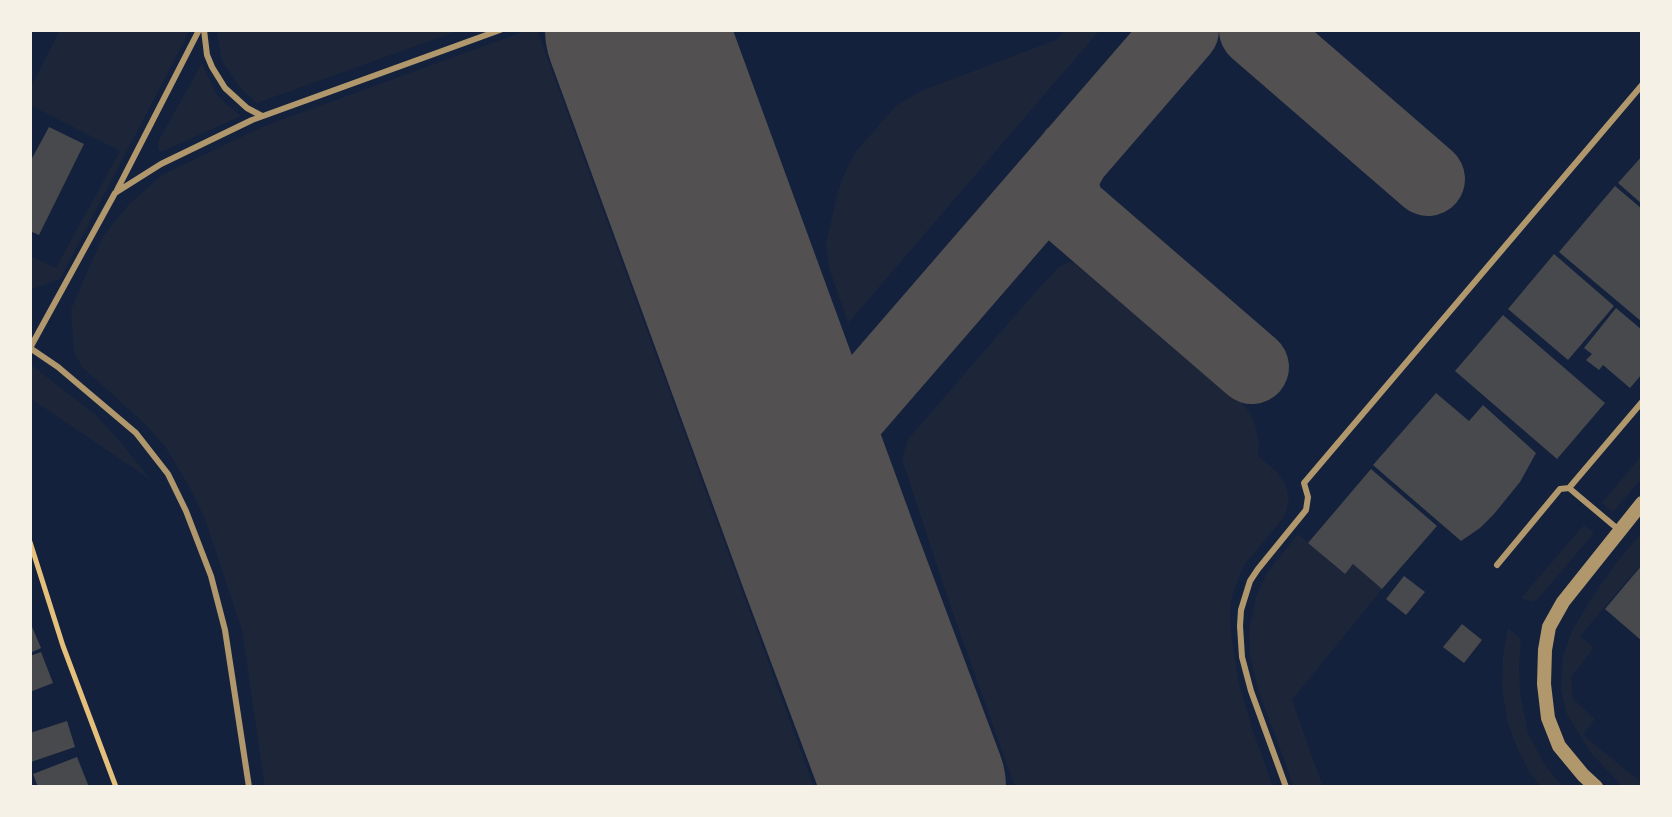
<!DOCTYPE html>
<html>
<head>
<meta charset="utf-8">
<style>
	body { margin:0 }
	#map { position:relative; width:1672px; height:817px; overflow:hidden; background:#14213d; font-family:"Libre Baskerville",serif }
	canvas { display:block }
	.frame { position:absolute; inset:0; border:32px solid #f6f1e7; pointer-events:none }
</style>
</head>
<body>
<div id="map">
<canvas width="1672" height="817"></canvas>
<div class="frame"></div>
</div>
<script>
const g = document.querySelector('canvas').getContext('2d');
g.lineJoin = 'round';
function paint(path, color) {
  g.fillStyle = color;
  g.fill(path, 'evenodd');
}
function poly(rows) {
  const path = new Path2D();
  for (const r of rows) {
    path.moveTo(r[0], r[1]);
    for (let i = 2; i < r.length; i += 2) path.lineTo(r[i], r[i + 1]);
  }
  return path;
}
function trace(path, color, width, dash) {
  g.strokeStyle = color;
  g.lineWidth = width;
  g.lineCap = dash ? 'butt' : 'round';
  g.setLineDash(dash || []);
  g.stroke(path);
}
const green = poly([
	[60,30,190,30,60,279,30,290,30,256,56,268,120,151,30,105,30,89],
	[217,30,460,30,257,103,242,90,222,61],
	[528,30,537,30,814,787,265,787,242,630,205,519,189,486,166,448,145,424,82,367,74,352,71,309,103,236,129,204,162,175,262,127],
	[1065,30,1100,30,848,323,829,268,826,244,838,191,846,170,857,150,896,106,921,91,1056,40],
	[202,63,216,94,226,104,241,116,163,151,158,150,159,140],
	[1069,262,1074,263,1083,270,1241,402,1251,414,1255,425,1259,443,1258,456,1276,471,1286,485,1289,499,1285,516,1245,564,1237,582,1231,600,1230,614,1231,634,1239,684,1252,728,1273,787,1015,787,950,605,902,459,908,439,1038,289,1059,267],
	[30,364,96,415,123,445,151,480,30,398],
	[1642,455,1642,478,1613,512,1602,503],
	[1584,525,1594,533,1537,600,1532,602,1521,598],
	[1642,532,1642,563,1580,636,1594,648,1571,677,1573,699,1595,719,1583,735,1642,783,1642,787,1623,787,1590,752,1566,712,1561,690,1563,657,1572,631,1589,602,1617,562],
	[1298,534,1344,574,1353,564,1382,589,1292,700,1323,787,1294,787,1258,689,1250,656,1249,630,1256,596,1267,573],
	[1508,628,1521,639,1519,665,1520,694,1528,734,1545,765,1563,787,1543,787,1531,775,1518,750,1508,723,1502,688,1503,656]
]);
const taxiway = poly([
	[1256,30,1428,179],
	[1074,154,1065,170,1062,183,1064,196,1069,209,1252,367],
	[831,563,814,478,817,461,827,440,1182,30]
]);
const runway = poly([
	[636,30,831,563,915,787]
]);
const building = poly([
	[49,127,84,144,39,235,30,231,30,162],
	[1642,156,1642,204,1618,183],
	[1615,186,1642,209,1642,322,1559,252],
	[1554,254,1614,306,1568,360,1508,309],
	[1616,308,1642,330,1642,374,1630,388,1603,365,1599,370,1586,360,1592,354,1584,348],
	[1503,315,1605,403,1557,459,1455,371],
	[1436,393,1469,421,1483,405,1536,453,1520,482,1494,514,1480,528,1461,541,1373,465],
	[1371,469,1437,526,1382,589,1353,564,1345,574,1308,543],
	[1642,565,1642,641,1605,609],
	[1404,576,1425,592,1406,615,1386,599],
	[30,622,41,648,30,653],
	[1462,624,1482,640,1464,663,1443,647],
	[41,652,53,683,30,692,30,656],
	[67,721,75,747,31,762,30,733],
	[77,757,89,787,38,787,33,774]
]);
const path = poly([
	[30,542,63,646,116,787]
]);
const service = poly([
	[204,30,207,55,212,67,225,88,247,108,262,116],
	[117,190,199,30],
	[1619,530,1569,488,1642,402],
	[1497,565,1560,489,1569,488],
	[249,787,225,630,211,576,186,511,168,474,136,433,58,367,30,348,115,193,161,164,252,120,500,30],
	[1286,787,1251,691,1242,657,1240,626,1241,610,1250,581,1258,569,1306,510,1308,497,1304,483,1642,85]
]);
const tertiary = poly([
	[1596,787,1583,775,1559,746,1548,718,1544,684,1545,650,1549,627,1563,602,1642,503]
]);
paint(green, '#1d2539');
trace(taxiway, '#525050', 74);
trace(runway, '#525050', 182);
paint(building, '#48494c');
trace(path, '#e5c07b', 5);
trace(service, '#b1986c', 6);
trace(tertiary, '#b1986c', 14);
</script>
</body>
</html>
